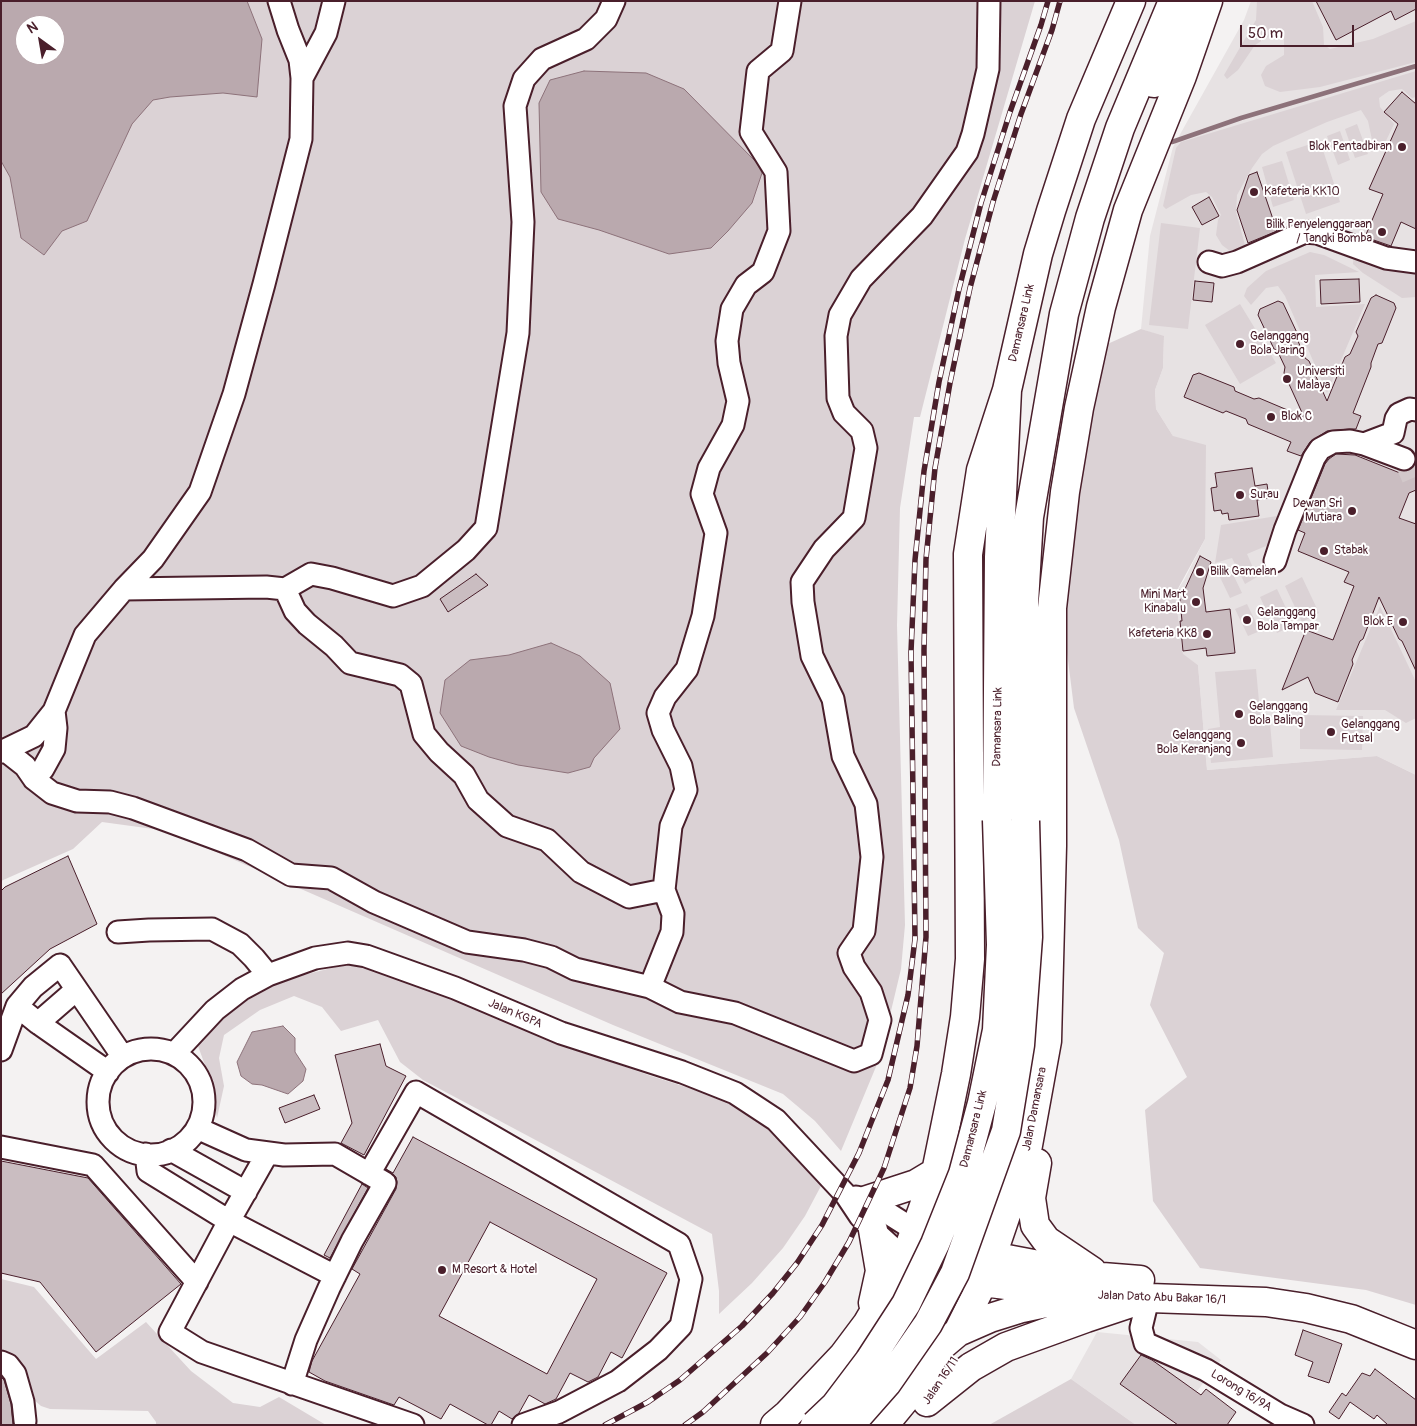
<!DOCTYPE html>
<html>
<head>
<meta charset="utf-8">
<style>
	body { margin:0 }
	#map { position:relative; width:1417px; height:1426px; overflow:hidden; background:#f4f2f2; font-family:Pangolin,sans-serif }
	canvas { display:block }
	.frame { position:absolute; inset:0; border:2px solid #4a1f2b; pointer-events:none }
	.north { position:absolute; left:15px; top:15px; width:50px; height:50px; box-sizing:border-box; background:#fff; border:1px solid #b7a5aa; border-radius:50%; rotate:328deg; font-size:14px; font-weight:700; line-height:20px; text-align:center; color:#4a1f2b }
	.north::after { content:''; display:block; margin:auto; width:18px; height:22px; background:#4a1f2b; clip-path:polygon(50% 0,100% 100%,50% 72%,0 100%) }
	.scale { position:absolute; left:1240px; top:25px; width:114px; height:22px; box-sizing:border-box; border:2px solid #4a1f2b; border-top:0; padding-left:6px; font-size:15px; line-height:18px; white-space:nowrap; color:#4a1f2b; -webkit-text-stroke:4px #fff; paint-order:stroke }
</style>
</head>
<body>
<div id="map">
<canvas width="1417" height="1426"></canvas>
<div class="frame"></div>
<div class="north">N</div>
<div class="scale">50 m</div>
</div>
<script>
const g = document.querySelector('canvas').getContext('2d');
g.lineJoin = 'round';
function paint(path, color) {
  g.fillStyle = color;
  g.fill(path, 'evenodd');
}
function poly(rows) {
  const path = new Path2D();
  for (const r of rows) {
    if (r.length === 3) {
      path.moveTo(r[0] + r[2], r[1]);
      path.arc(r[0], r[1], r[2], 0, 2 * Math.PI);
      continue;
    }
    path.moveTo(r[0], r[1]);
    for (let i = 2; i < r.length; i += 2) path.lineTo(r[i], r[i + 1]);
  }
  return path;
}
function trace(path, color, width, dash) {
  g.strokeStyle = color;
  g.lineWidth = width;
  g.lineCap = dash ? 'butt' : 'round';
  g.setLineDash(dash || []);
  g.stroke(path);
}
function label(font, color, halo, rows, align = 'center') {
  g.font = font + ' Pangolin,sans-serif';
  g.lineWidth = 4;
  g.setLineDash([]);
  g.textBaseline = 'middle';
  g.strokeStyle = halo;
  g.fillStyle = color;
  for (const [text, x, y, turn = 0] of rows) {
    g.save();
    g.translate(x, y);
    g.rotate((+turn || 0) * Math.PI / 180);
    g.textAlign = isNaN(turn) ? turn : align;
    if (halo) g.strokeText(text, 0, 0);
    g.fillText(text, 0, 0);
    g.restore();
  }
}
const built = poly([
	[1251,1,1416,1,1416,775,1377,756,1207,770,1198,665,1183,655,1175,594,1184,580,1205,539,1173,436,1156,409,1155,390,1163,368,1164,337,1141,329,1150,236,1173,147,1244,20],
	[1097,1332,1198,1342,1221,1360,1171,1425,1136,1425,1071,1379]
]);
const green = poly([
	[1,1,1035,1,965,239,920,417,914,417,900,508,897,625,905,925,901,969,880,1057,841,1151,815,1121,783,1094,613,1025,168,831,102,822,73,849,1,881],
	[25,25,55,25,55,55,25,55],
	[1257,1,1312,1,1323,27,1324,45,1330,49,1373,39,1416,21,1416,62,1320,87,1280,92,1265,86,1261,75,1266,66,1284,55,1284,37,1279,30,1255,45,1238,70,1227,79,1224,75,1256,20],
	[1416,71,1416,97,1412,98,1402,89,1389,91,1379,98,1380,107,1394,124,1385,143,1372,140,1368,121,1361,110,1327,122,1273,146,1262,154,1252,168,1237,195,1236,212,1245,245,1240,251,1230,251,1222,245,1216,235,1218,220,1221,215,1212,197,1206,192,1191,195,1166,209,1163,206,1176,148,1181,142],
	[1357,124,1368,154,1355,158,1345,129],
	[1340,131,1350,160,1338,165,1327,136],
	[1320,141,1340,202,1306,214,1286,152],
	[1282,161,1294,200,1273,207,1262,167],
	[1161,223,1200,228,1188,329,1149,325],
	[1310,252,1324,255,1359,272,1315,275,1316,307,1365,304,1327,393,1285,296,1278,286,1266,288,1251,305,1244,296,1247,288,1266,271],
	[1354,254,1416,269,1416,297,1402,298,1363,273,1353,264],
	[1240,304,1276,363,1240,384,1205,325],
	[1141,329,1164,336,1163,368,1155,390,1156,409,1173,436,1206,445,1205,539,1175,594,1183,654,1198,665,1207,770,1377,756,1416,775,1416,1305,1366,1290,1200,1268,1153,1201,1145,1110,1187,1077,1150,1005,1164,953,1138,928,1119,840,1074,708,1064,628,1081,462,1103,346],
	[1277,516,1281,522,1273,543,1247,554,1257,577,1245,584,1232,558,1215,563,1221,525],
	[1229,566,1242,593,1230,598,1217,571],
	[1302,577,1319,613,1302,622,1285,586],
	[1277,589,1294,625,1277,633,1260,597],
	[1247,604,1260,631,1248,636,1235,609],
	[1380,606,1416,682,1416,718,1406,723,1385,710,1336,710],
	[1256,669,1261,723,1270,723,1273,757,1211,763,1208,729,1220,727,1215,672],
	[1300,715,1363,716,1362,750,1300,749],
	[369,965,545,1038,651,1076,724,1099,769,1130,822,1184,805,1216,783,1248,752,1283,719,1314,719,1291,712,1234,423,1080,400,1062,378,1020,341,1031,322,1007,294,996,260,1010,224,1035,219,1058,224,1086,217,1118,209,1076,198,1046,216,1024,254,995,287,979,340,966],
	[1,1279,34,1287,96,1359,146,1322,191,1371,233,1403,260,1407,279,1397,326,1425,156,1425,156,1422,148,1411,50,1409,41,1406,33,1399,24,1366,16,1358,1,1350],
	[1071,1379,1136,1425,989,1425]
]);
const water = poly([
	[1,1,247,1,262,39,257,97,223,93,170,97,153,100,132,124,87,221,62,231,44,255,21,238,10,177,1,161,1,1],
	[25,25,55,25,55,55,25,55,25,25],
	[584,71,646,73,684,89,757,163,762,173,752,203,728,231,711,248,669,254,599,230,558,219,541,192,539,103,550,80,584,71],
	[551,643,580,656,610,683,620,729,594,758,590,767,568,773,518,765,489,757,461,746,440,713,445,680,470,660,509,655,551,643],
	[283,1026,295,1038,295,1052,306,1069,303,1081,288,1094,262,1085,252,1084,241,1076,237,1062,252,1032,283,1026]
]);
const stream = poly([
	[1172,142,1241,118,1416,66]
]);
const building = poly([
	[1316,1,1416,1,1416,9,1395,20,1391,11,1336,40,1316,1],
	[1402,92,1416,104,1416,229,1401,222,1391,246,1365,237,1383,194,1369,189,1398,124,1384,112,1402,92],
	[1257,172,1277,231,1248,243,1237,210,1249,175,1257,172],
	[1209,197,1219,216,1202,225,1192,207,1209,197],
	[1359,279,1360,302,1321,304,1320,280,1359,279],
	[1195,281,1214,283,1212,302,1193,300,1195,281],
	[1376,295,1394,303,1396,308,1382,343,1378,344,1371,363,1371,367,1353,413,1361,416,1356,429,1349,429,1327,431,1310,442,1301,456,1287,451,1291,442,1248,424,1246,419,1226,411,1223,413,1184,397,1193,375,1199,373,1234,387,1235,391,1254,399,1259,398,1304,417,1284,373,1285,367,1277,350,1274,349,1258,315,1260,309,1278,301,1283,303,1299,337,1298,341,1305,358,1309,361,1327,401,1345,357,1350,354,1358,336,1356,332,1371,298,1376,295],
	[1336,454,1355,455,1400,473,1407,471,1416,465,1416,490,1409,493,1399,518,1416,524,1416,671,1402,641,1399,639,1379,597,1363,639,1360,641,1352,660,1353,664,1338,702,1315,693,1308,677,1282,690,1306,630,1333,640,1354,586,1344,582,1349,572,1298,551,1305,533,1298,530,1325,464,1329,459,1336,454],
	[1252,468,1255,486,1267,484,1269,498,1257,500,1259,516,1229,520,1228,513,1222,514,1221,510,1214,511,1211,488,1217,487,1215,473,1252,468],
	[1200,556,1211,562,1203,588,1206,612,1230,609,1235,653,1207,656,1206,648,1183,651,1180,621,1182,621,1179,590,1185,589,1200,556],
	[476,574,488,585,448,612,440,599,476,574],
	[68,856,97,924,50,949,1,994,1,891,5,887,68,856],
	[380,1044,386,1066,406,1076,364,1155,341,1143,352,1123,335,1055,380,1044],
	[314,1095,320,1109,285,1123,279,1108,314,1095],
	[413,1137,667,1273,622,1358,611,1352,598,1377,588,1382,570,1373,556,1399,545,1404,529,1395,519,1413,512,1419,499,1411,491,1425,488,1425,450,1404,441,1419,399,1397,394,1405,325,1381,309,1372,312,1361,360,1274,352,1269,396,1189,397,1182,396,1177,386,1169,393,1173,413,1137],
	[490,1222,597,1279,547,1374,439,1316,490,1222],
	[1,1161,88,1178,181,1284,96,1352,40,1282,1,1273,1,1161],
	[362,1184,368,1188,330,1258,324,1255,362,1184],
	[1303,1330,1342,1344,1329,1383,1308,1376,1313,1362,1295,1355,1303,1330],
	[1141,1355,1152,1360,1201,1395,1206,1389,1236,1412,1227,1425,1178,1425,1120,1384,1141,1355],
	[1375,1369,1416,1400,1416,1425,1388,1425,1377,1415,1374,1419,1350,1402,1339,1419,1329,1412,1342,1393,1346,1396,1362,1373,1370,1376,1375,1369],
	[1,1377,4,1380,11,1404,13,1425,1,1425,1,1377]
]);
const minorTunnel = poly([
	[1404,459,1416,487]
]);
const minor = poly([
	[302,78,326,33,334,1],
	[1209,262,1222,266,1237,262,1305,232,1317,233,1386,258,1416,262],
	[1364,444,1393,433,1396,419,1399,414,1410,409,1416,410],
	[1275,561,1285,530,1314,458,1320,449,1333,442,1350,441,1364,444,1404,459],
	[124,589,266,587,285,589,295,611,307,624,334,646,350,663,400,675,411,684,424,734,439,752,464,775,478,800,507,826,547,840,581,872,629,897,664,890],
	[285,589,311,574,332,578,393,596,422,586,466,550,486,528,518,333,523,222,515,106,524,79,542,59,586,39,606,19,614,1],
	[6,751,25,766,34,779,52,793,77,801,110,802,133,808,247,850,291,875,331,878,374,902,467,942,524,950,551,957,575,969,650,987,680,1002,735,1013,854,1061,871,1054,880,1020,871,992,854,967,849,953,864,931,872,857,866,804,843,756,833,699,812,656,803,602,802,582,824,549,854,518,866,448,862,431,844,413,838,398,836,336,840,315,861,279,922,216,967,152,973,134,988,69,989,1],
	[1,752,34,736,54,711,85,635,124,589,153,559,200,492,234,394,264,284,301,139,302,78,300,60,288,30,279,1],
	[34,779,43,769,54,749,56,728,54,711],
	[118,932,149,930,212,929,240,944,254,958,268,975],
	[650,987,672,932,673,914,664,890,671,826,686,790,681,766,663,730,658,713,665,697,687,669,703,616,716,533,702,494,709,468,733,425,738,401,729,363,727,341,732,309,746,285,763,272,779,231,776,172,751,132,758,71,782,51,790,1],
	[17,1006,33,987,60,965,123,1057],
	[38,1023,76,990],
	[151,1102,53],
	[1,1050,17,1006,38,1023,108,1072],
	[174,1054,215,1010,242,989,268,975,315,958,348,953,366,956,455,988,561,1033,682,1072,735,1093,776,1120,846,1195,860,1216,873,1230,905,1259],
	[197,1128,246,1150,284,1155,335,1154,385,1183,352,1241,329,1288,306,1340,292,1384],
	[1,1147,93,1165,197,1282],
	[171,1150,246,1192],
	[146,1154,148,1171,229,1221,170,1332,202,1352,413,1425],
	[267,1154,229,1221,335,1276],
	[369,1174,416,1092,679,1244,691,1279,681,1326,658,1350,618,1381,559,1412,523,1425],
	[856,1197,867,1200,916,1231],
	[1148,1299,1141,1328,1145,1343,1206,1370,1280,1415,1303,1425],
	[1,1362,8,1365,15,1374,23,1402,25,1421]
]);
const major = poly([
	[1037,1163,1031,1198,1035,1225,1046,1240,1092,1271],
	[916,1231,991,1256,1102,1277,1140,1280],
	[905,1259,983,1282,1091,1296,1266,1302,1306,1308,1351,1319,1416,1345],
	[958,1332,990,1318,1022,1308,1064,1299],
	[927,1402,971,1367,1006,1347,1086,1318,1128,1304],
	[884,1425,907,1397,939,1348,958,1332,983,1282,1026,1156,1047,1041,1052,846,1052,608,1065,492,1079,408,1101,307,1128,210,1182,76,1208,1]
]);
const highway = poly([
	[1154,83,1161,73,1199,1],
	[997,820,999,557,1007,390,1038,254,1051,211,1081,119,1131,1],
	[1025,821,1024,603,1029,517,1064,314,1090,218,1120,128,1173,1],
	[867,1200,916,1184,936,1172],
	[873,1303,880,1271,873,1230],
	[775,1425,788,1414,843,1356,867,1324,905,1259,936,1172,956,1074,965,1017,970,959,968,554,981,470,1007,390]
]);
const rail = poly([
	[605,1425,648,1402,680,1380,742,1326,773,1293,797,1263,822,1225,859,1153,888,1080,908,995,915,939,911,652,915,560,924,471,939,382,959,289,981,203,1010,112,1041,25,1048,1],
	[685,1425,703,1412,767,1353,800,1317,825,1282,849,1242,884,1168,910,1088,917,1046,926,937,924,650,926,559,935,468,950,383,970,288,993,202,1021,114,1052,30,1060,1]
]);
const highwayBridge = poly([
	[815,1425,835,1406,869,1361,906,1304,935,1244,963,1174,982,1103,997,1030,1001,945,997,820],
	[850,1425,887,1383,928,1324,955,1273,1006,1131,1020,1045,1028,937,1025,821]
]);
const markers = [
	[1402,147,5,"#4a1f2b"],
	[1254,192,5,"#4a1f2b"],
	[1382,232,5,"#4a1f2b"],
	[1240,344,5,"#4a1f2b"],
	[1287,379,5,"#4a1f2b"],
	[1271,417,5,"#4a1f2b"],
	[1240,495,5,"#4a1f2b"],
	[1352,511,5,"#4a1f2b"],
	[1324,551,5,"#4a1f2b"],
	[1200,572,5,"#4a1f2b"],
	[1196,602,5,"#4a1f2b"],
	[1247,620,5,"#4a1f2b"],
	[1403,622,5,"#4a1f2b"],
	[1207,634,5,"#4a1f2b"],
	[1239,714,5,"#4a1f2b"],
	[1331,732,5,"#4a1f2b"],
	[1241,743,5,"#4a1f2b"],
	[442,1270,5,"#4a1f2b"]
];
const poiNames = [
	["Blok Pentadbiran",1392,147,"right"],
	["Kafeteria KK10",1264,192],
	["Bilik Penyelenggaraan",1372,225,"right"],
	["/ Tangki Bomba",1372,239,"right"],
	["Gelanggang",1250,337],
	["Bola Jaring",1250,351],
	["Universiti",1297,372],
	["Malaya",1297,386],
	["Blok C",1281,417],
	["Surau",1250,495],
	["Dewan Sri",1342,504,"right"],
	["Mutiara",1342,518,"right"],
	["Stabak",1334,551],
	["Bilik Gamelan",1210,572],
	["Mini Mart",1186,595,"right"],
	["Kinabalu",1186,609,"right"],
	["Gelanggang",1257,613],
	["Bola Tampar",1257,627],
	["Blok E",1393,622,"right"],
	["Kafeteria KK8",1197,634,"right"],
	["Gelanggang",1249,707],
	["Bola Baling",1249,721],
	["Gelanggang",1341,725],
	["Futsal",1341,739],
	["Gelanggang",1231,736,"right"],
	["Bola Keranjang",1231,750,"right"],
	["M Resort & Hotel",452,1270]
];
const streetNames = [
	["Damansara Link",1022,323,-77],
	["Damansara Link",998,727,-89],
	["Jalan KGPA",515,1014,23],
	["Jalan Damansara",1035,1109,-79],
	["Damansara Link",974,1129,-76],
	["Jalan Dato Abu Bakar 16/1",1162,1298,2],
	["Jalan 16/11",941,1381,-56],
	["Lorong 16/9A",1241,1391,31]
];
paint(built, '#e7e2e3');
paint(green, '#dbd2d5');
paint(water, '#baa9ae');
trace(water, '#8d727a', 1);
trace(stream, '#8d727a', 4.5);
paint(building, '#cabdc1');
trace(building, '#4a1f2b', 1);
trace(minorTunnel, '#d2c8ca', 21, [21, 11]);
trace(minor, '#4a1f2b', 25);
trace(major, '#4a1f2b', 31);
trace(highway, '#4a1f2b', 31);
trace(minor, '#fff', 21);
trace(major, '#fff', 28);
trace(highway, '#fff', 28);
trace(rail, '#4a1f2b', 5.5);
trace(rail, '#fff', 4, [11]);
trace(highwayBridge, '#4a1f2b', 31, []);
trace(highwayBridge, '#fff', 28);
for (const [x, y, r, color] of markers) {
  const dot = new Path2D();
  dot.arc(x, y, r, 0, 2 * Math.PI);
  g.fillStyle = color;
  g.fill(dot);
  trace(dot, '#fff', 2);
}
label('12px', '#4a1f2b', '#fff', poiNames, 'left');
label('12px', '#4a1f2b', '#fff', streetNames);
</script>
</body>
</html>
